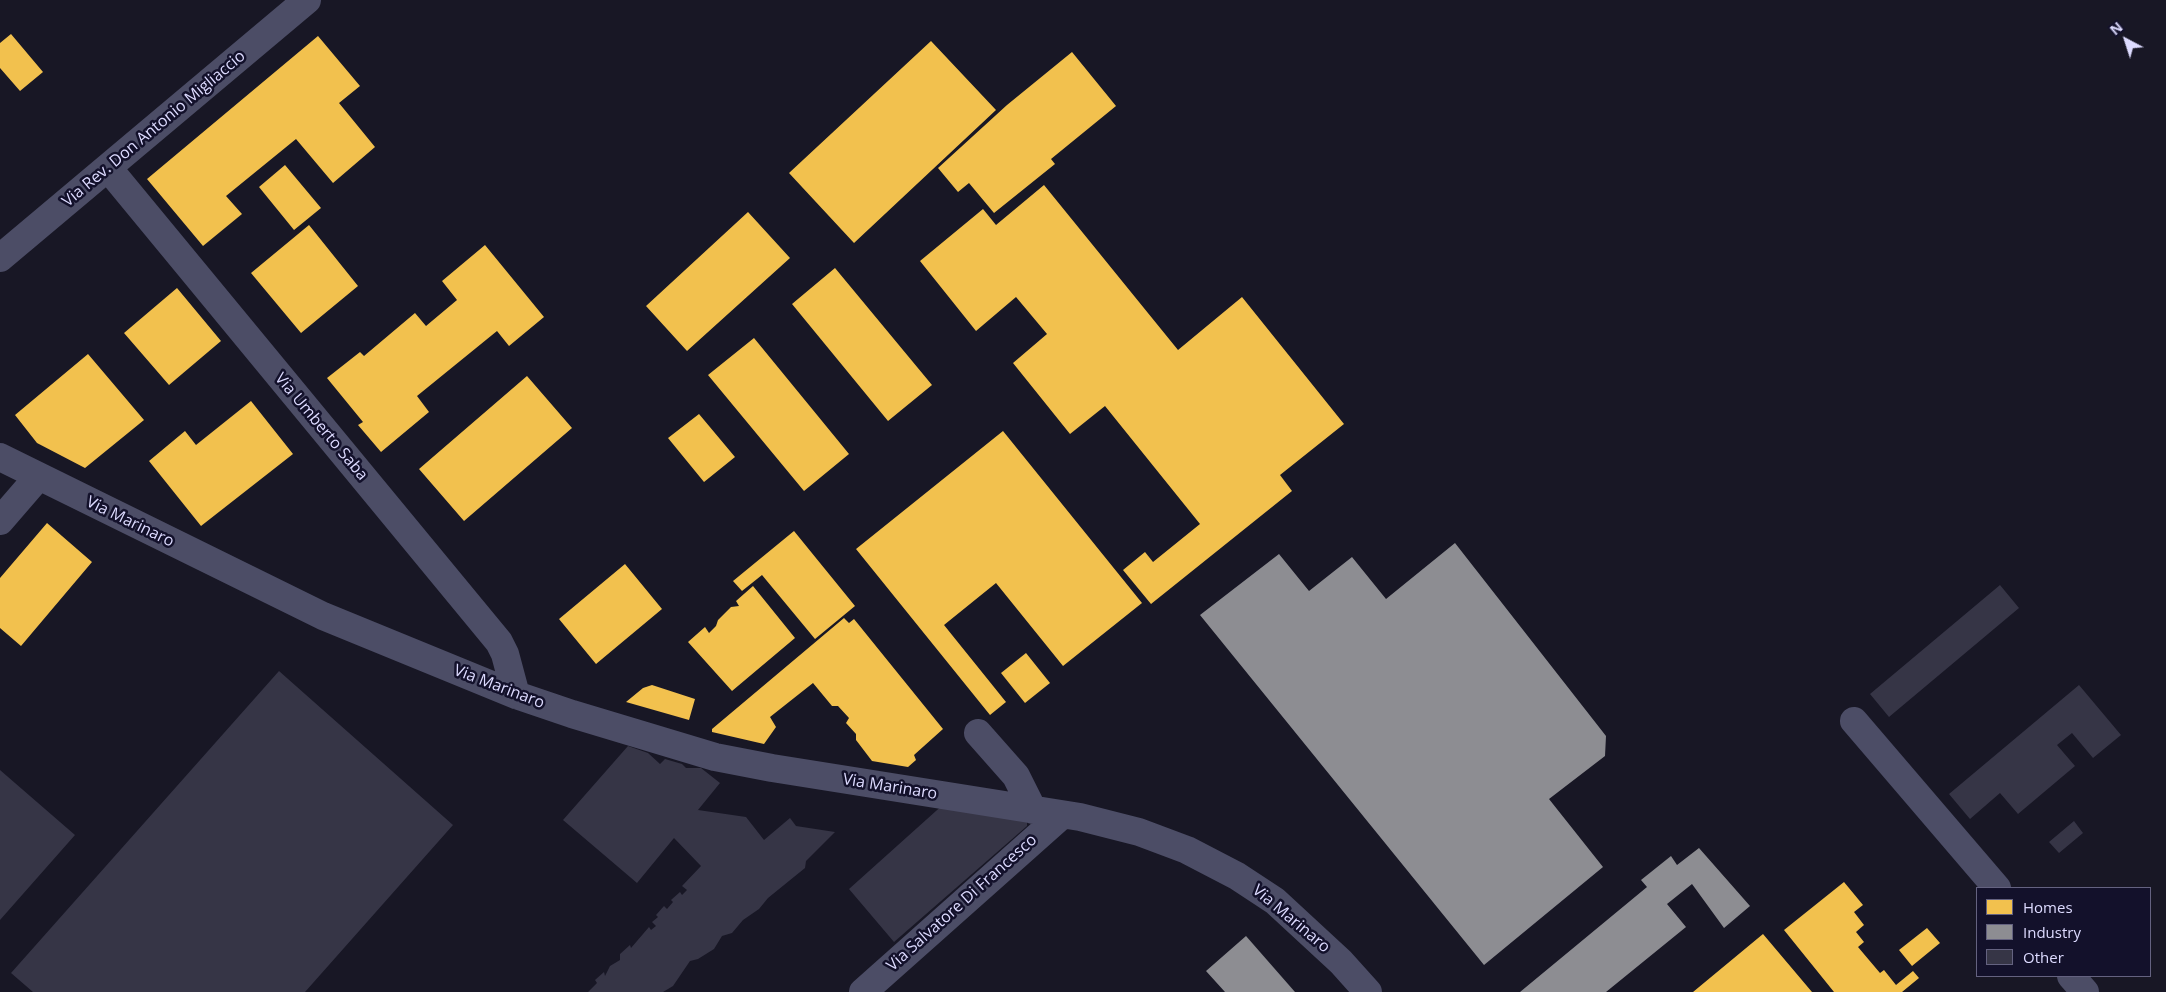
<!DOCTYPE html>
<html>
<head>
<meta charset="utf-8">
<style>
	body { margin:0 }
	#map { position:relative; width:2166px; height:992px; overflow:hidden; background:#181725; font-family:"Open Sans",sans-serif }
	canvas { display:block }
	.legend { position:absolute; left:1976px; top:887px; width:175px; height:90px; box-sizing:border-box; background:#13112b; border:1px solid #646280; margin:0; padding:6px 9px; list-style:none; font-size:15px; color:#dddbff }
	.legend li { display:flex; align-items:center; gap:10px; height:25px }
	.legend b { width:25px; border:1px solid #646280 }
	.north { position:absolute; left:2101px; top:15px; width:50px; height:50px; -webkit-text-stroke:4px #13112b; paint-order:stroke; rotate:320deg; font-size:14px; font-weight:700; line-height:20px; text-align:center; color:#dddbff }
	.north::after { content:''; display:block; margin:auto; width:18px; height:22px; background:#dddbff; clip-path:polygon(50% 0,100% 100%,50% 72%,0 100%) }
</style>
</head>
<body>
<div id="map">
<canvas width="2166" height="992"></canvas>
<ul class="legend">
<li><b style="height:14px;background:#f2c14e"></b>Homes</li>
<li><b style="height:14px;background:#8d8d92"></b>Industry</li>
<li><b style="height:14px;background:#363546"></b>Other</li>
</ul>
<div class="north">N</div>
</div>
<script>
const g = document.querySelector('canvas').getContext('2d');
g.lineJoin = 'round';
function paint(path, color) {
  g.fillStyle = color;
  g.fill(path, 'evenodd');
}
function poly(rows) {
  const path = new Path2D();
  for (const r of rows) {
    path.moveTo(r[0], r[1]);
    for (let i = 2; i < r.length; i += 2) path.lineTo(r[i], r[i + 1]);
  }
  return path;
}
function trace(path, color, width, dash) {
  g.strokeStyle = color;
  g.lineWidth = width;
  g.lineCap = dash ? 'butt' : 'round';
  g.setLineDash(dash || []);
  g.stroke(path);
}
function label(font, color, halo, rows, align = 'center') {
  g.font = font + ' "Open Sans",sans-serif';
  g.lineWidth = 5;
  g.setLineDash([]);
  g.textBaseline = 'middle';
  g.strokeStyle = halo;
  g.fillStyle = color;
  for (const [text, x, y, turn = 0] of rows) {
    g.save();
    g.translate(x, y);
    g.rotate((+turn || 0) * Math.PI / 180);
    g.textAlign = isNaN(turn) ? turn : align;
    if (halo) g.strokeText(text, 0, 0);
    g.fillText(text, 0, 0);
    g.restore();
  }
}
const homes = poly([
	[11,34,43,72,20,91,0,68,0,43],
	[318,36,360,86,339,103,375,147,333,183,296,139,226,196,242,214,203,246,147,179],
	[931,41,996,110,854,243,789,173],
	[1072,52,1116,106,1051,159,1055,164,994,213,969,183,958,192,938,168,1007,105],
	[285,165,321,208,294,230,259,187],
	[1044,185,1178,350,1242,297,1344,424,1280,475,1292,491,1151,604,1123,570,1145,552,1153,562,1200,524,1105,406,1070,434,1013,363,1047,334,1016,297,976,331,920,261,983,209,996,225],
	[748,212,790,258,687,351,646,306],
	[309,225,358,286,301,333,251,273],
	[485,245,544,317,509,346,497,331,417,396,429,412,381,452,358,425,363,422,327,378,360,352,364,356,415,313,426,326,457,300,442,281],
	[835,268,932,385,888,421,792,304],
	[177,288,221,341,169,385,124,333],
	[754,338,849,454,804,491,708,375],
	[88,354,144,420,85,468,37,443,15,415],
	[527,376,572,428,464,521,419,469],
	[251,401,293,454,201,526,149,461,185,431,196,445],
	[699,414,735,457,704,482,668,438],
	[1003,431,1142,603,1063,666,996,583,944,625,1006,702,990,715,856,549],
	[47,523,92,562,21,646,0,628,0,578],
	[794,531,855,606,815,639,762,575,742,591,733,581],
	[625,564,662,609,596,664,559,619],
	[753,586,795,638,732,691,688,642,705,627,709,633,716,626,718,620,731,607,739,606,736,601],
	[844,618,849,623,854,619,943,729,914,755,916,760,908,767,872,761,856,740,856,734,846,723,849,718,838,706,832,706,813,683,770,717,776,727,764,744,712,732,712,729],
	[1026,653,1050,683,1025,703,1001,673],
	[652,685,695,699,689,720,626,702,643,688],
	[1844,882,1863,905,1854,912,1864,925,1856,932,1864,942,1858,947,1880,973,1884,970,1896,985,1913,971,1919,978,1902,992,1834,992,1784,930],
	[1927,928,1940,943,1912,966,1899,950],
	[1763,934,1812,992,1693,992]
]);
const industry = poly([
	[1455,543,1606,736,1605,756,1549,799,1603,867,1484,965,1200,615,1279,554,1309,591,1352,557,1386,599],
	[1699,848,1750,906,1724,928,1692,884,1667,904,1686,927,1606,992,1520,992,1647,887,1641,880,1671,856,1677,865],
	[1246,936,1295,992,1225,992,1206,971]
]);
const building = poly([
	[2000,585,2019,608,1889,717,1870,694],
	[279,671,453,825,305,992,33,992,11,973],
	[2079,685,2121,735,2093,758,2072,733,2057,745,2075,766,2018,814,2000,793,1970,819,1949,794],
	[628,746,648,753,660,764,665,759,682,764,686,768,701,768,720,783,689,821,698,810,746,817,764,840,790,818,796,826,835,832,806,861,805,868,768,898,759,909,743,920,732,933,722,936,714,949,698,959,690,961,673,986,663,992,588,992,597,983,595,980,604,972,605,976,610,966,620,960,620,954,630,945,631,948,649,927,651,930,656,926,652,922,658,917,656,915,664,906,667,909,673,902,671,900,680,892,682,895,687,890,682,886,701,866,674,838,637,883,563,820],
	[0,770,75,835,0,920],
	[946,802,1027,820,1027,826,894,942,849,889],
	[2074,821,2083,833,2059,853,2049,842]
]);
const minor = poly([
	[108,168,499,642,505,654,516,695],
	[0,258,307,0],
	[0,457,323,616,516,695,572,714,715,757,772,768,1080,817,1139,832,1187,850,1237,876,1275,901,1341,962,1368,992],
	[0,521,38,477],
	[1854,721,1997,888],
	[978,733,1016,776,1033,810],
	[2071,976,2085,992],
	[863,992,1062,815]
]);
const streetNames = [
	["Via Rev. Don Antonio Migliaccio",154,129,-40],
	["Via Umberto Saba",321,427,50],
	["Via Marinaro",130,522,26],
	["Via Marinaro",499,687,21],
	["Via Marinaro",890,787,9],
	["Via Salvatore Di Francesco",962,903,-42],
	["Via Marinaro",1291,919,40]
];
paint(homes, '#f2c14e');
paint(industry, '#8d8d92');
paint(building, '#363546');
trace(minor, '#4c4d66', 28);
label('16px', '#dddbff', '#13112b', streetNames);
</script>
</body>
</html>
